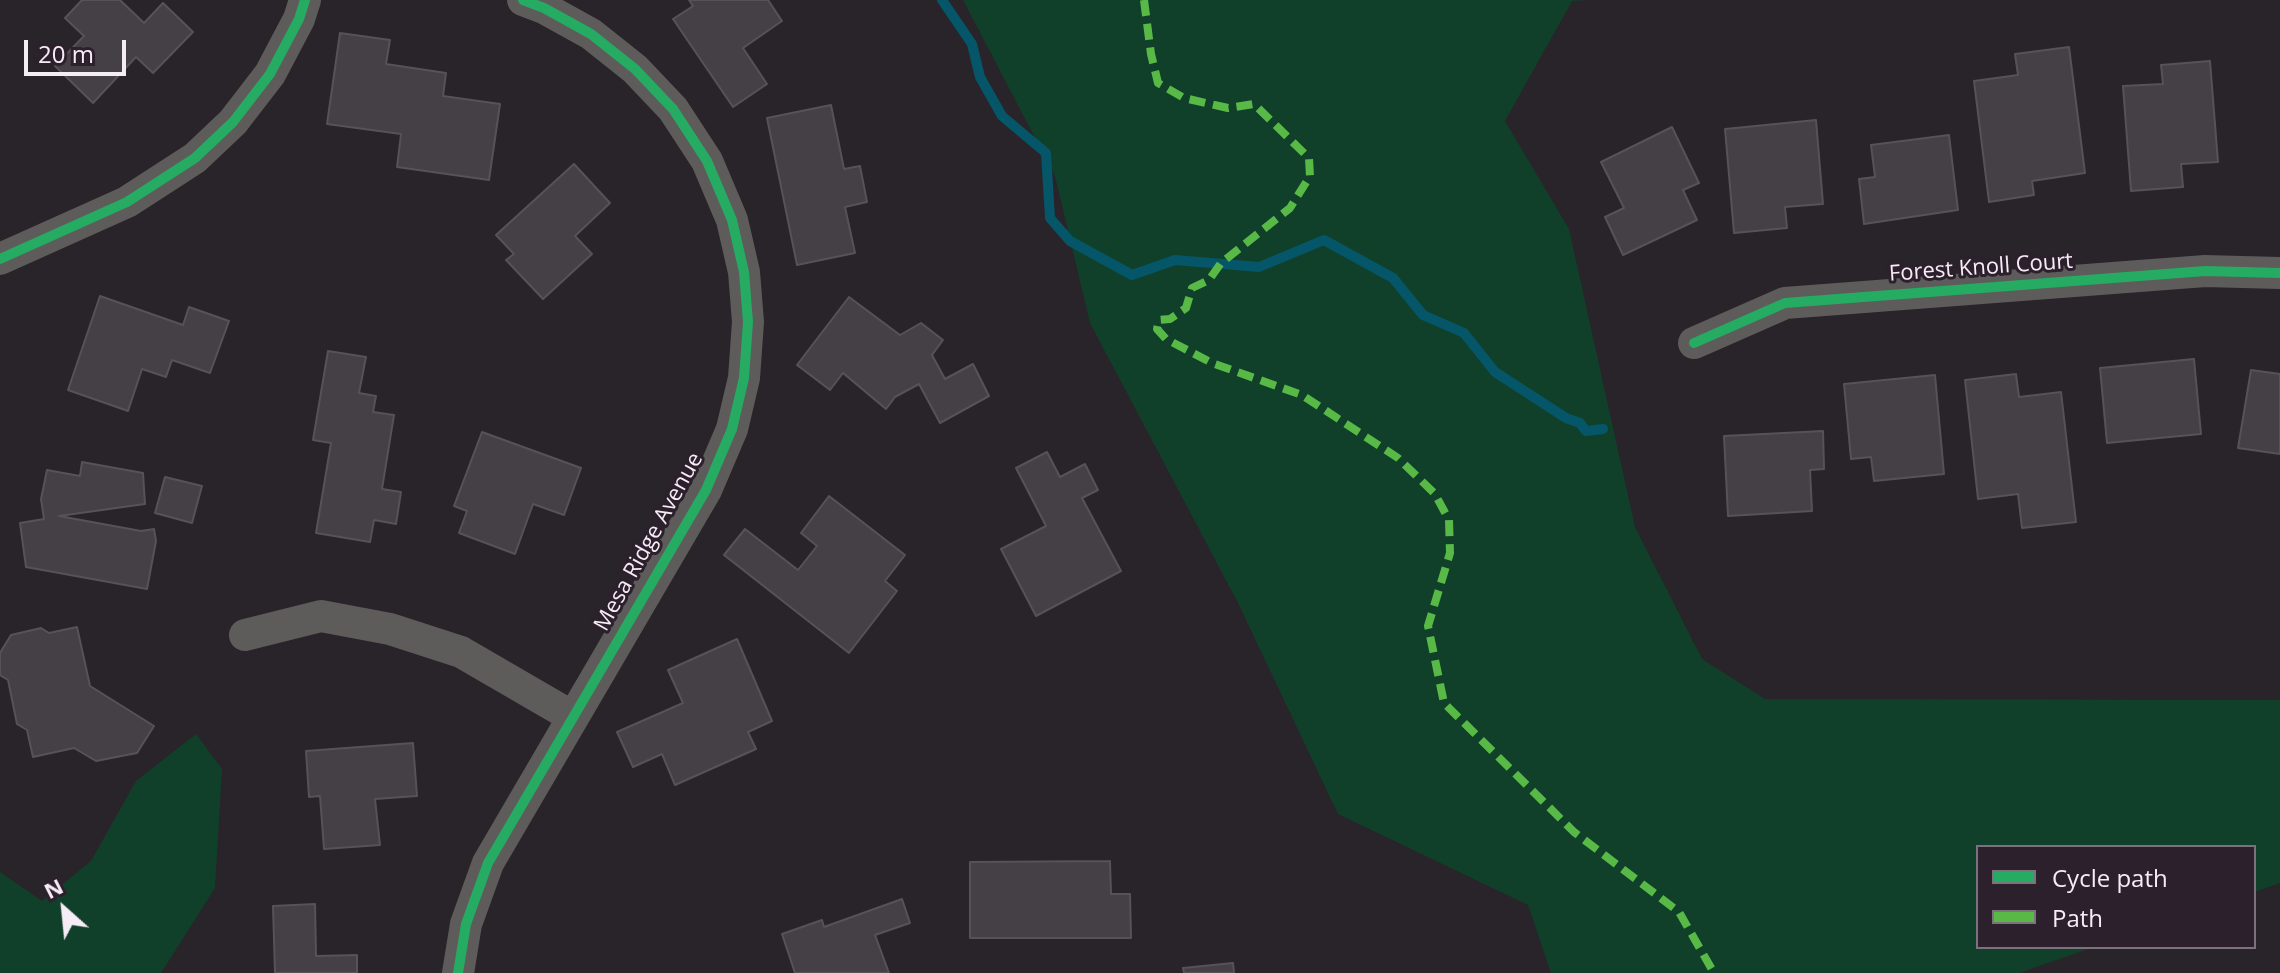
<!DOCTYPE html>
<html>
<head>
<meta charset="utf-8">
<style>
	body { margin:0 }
	#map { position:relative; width:2280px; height:973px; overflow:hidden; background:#29232a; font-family:"Open Sans",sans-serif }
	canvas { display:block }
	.legend { position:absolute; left:1976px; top:845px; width:280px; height:104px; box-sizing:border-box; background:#2c202d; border:2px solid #7c727d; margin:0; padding:10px 14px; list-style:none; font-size:24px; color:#f5ecf5 }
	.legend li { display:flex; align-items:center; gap:16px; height:40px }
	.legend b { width:40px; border:2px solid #7c727d }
	.north { position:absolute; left:24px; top:869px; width:80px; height:80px; -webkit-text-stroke:6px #2c202d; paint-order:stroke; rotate:333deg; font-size:22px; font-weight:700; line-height:32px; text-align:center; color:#f5ecf5 }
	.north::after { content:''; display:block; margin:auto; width:28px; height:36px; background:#f5ecf5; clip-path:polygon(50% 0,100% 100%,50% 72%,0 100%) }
	.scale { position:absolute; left:24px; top:40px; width:102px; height:36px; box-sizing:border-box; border:4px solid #f5ecf5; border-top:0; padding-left:10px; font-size:24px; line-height:28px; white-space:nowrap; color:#f5ecf5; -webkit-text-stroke:6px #2c202d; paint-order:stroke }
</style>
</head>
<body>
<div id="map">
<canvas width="2280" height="973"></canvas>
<ul class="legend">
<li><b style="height:10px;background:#26ab63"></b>Cycle path</li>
<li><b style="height:10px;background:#58b947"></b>Path</li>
</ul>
<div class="north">N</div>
<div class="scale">20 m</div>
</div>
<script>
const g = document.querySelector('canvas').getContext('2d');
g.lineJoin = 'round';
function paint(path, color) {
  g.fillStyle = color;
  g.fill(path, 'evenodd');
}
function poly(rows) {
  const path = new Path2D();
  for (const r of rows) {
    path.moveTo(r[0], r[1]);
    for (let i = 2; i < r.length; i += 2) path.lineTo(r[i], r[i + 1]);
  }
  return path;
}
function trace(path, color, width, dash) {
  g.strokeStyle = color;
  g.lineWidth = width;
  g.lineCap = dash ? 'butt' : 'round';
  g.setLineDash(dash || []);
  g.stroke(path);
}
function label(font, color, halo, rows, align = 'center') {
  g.font = font + ' "Open Sans",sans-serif';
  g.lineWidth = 6;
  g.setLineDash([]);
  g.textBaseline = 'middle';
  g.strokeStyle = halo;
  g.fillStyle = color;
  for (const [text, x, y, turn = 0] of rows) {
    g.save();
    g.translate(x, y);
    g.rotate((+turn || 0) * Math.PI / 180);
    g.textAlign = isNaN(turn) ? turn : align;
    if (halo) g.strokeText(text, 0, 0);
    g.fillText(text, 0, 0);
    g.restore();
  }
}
const green = poly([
	[963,0,1588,0,1572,1,1505,121,1569,229,1635,527,1702,659,1765,699,2280,700,2280,883,2254,892,2254,847,1978,847,1978,947,2094,947,2019,973,1551,973,1528,905,1338,814,1238,603,1090,323,1055,176],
	[196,734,222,769,215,888,161,973,0,973,0,872,42,901,91,861,136,781]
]);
const stream = poly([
	[942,0,972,44,980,77,1002,116,1046,153,1050,218,1070,241,1132,275,1175,260,1259,267,1324,240,1393,278,1423,315,1464,333,1495,372,1566,418,1580,423,1586,431,1603,429]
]);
const building = poly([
	[82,0,120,0,144,23,163,3,193,32,153,73,136,57,93,103,55,66,84,36,65,18,82,0],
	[689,0,768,0,782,21,743,48,767,84,733,107,673,19,693,6,689,0],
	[340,33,390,40,386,64,446,73,443,96,500,104,489,180,397,167,401,134,327,124,340,33],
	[2069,47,2085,173,2032,181,2034,195,1989,202,1974,81,2018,75,2015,54,2069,47],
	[2210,61,2218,162,2181,164,2183,187,2131,191,2123,86,2163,84,2161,65,2210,61],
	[831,105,844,169,860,166,867,202,845,207,855,253,797,265,767,118,831,105],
	[1816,120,1823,204,1785,207,1787,228,1734,233,1725,129,1816,120],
	[1672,127,1699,183,1683,190,1697,220,1623,255,1605,217,1624,208,1601,162,1672,127],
	[1949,135,1958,210,1864,224,1859,179,1875,177,1871,145,1949,135],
	[574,164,610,203,575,236,592,254,543,299,506,260,514,254,496,235,574,164],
	[100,296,183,325,189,307,229,321,210,373,172,360,166,377,142,369,128,411,68,390,100,296],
	[849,297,900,335,921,323,943,340,932,355,945,379,973,364,989,396,940,423,919,384,895,397,886,409,843,373,830,390,797,365,849,297],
	[328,351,366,357,359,393,376,396,373,412,394,415,382,489,401,492,396,524,374,520,370,542,316,533,331,443,313,440,328,351],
	[2194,359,2201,434,2107,443,2100,368,2194,359],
	[2251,370,2280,374,2280,454,2238,448,2251,370],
	[2016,374,2019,397,2061,392,2076,522,2022,528,2018,494,1978,499,1965,380,2016,374],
	[1935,375,1944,474,1874,481,1871,457,1851,459,1844,384,1935,375],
	[1823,431,1824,469,1810,470,1812,511,1728,516,1724,436,1823,431],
	[482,432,581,468,564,515,533,504,515,554,459,533,467,511,454,506,482,432],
	[1047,452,1060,477,1085,464,1098,490,1082,498,1121,571,1036,616,1001,549,1046,526,1016,468,1047,452],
	[82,462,143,473,145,504,59,516,141,531,154,529,156,541,147,589,26,567,20,523,44,519,41,499,47,470,80,476,82,462],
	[165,477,202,486,192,523,155,513,165,477],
	[829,496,905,555,885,581,897,591,849,653,724,555,745,529,798,570,817,546,801,533,829,496],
	[77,627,90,686,154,726,137,753,96,761,74,748,33,757,27,730,17,724,8,680,0,675,0,653,11,635,41,628,49,633,77,627],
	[737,639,772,721,748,732,756,749,675,785,662,754,633,767,617,732,683,703,668,670,737,639],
	[413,743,417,796,375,799,380,845,324,849,320,796,309,797,306,751,413,743],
	[1110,861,1111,894,1130,894,1131,938,970,938,970,862,1110,861],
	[902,899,910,923,875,935,889,973,795,973,782,934,822,920,824,927,902,899],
	[315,904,316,956,357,955,357,973,275,973,273,906,315,904],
	[1233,963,1234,973,1184,973,1183,968,1233,963]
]);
const minor = poly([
	[0,259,127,202,195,158,233,122,270,74,299,19,305,0],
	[1694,343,1785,303,2205,271,2280,273],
	[245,635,321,616,390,629,461,652,573,717],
	[458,973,466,924,488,863,706,490,732,429,744,378,748,322,744,272,732,220,707,161,673,109,635,69,591,34,544,8,523,0]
]);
const quiet = poly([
	[1144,0,1151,54,1158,83,1184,98,1228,108,1254,104,1309,158,1310,176,1290,208,1221,263,1209,280,1192,288,1186,308,1170,319,1159,320,1157,329,1166,339,1212,363,1302,395,1398,458,1435,494,1449,520,1450,553,1428,626,1444,703,1574,832,1679,912,1714,973]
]);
const cycleway = poly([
	[0,259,127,202,195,158,233,122,270,74,299,19,305,0],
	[1694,343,1785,303,2205,271,2280,273],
	[458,973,466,924,488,863,706,490,732,429,744,378,748,322,744,272,732,220,707,161,673,109,635,69,591,34,544,8,523,0]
]);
const streetNames = [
	["Forest Knoll Court",1981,268,-4],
	["Mesa Ridge Avenue",649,542,-61]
];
paint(green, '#11402a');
trace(stream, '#055668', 10);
paint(building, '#454046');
trace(building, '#575258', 2);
trace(minor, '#5e5b5b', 32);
trace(quiet, '#58b947', 8, [16, 8]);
trace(cycleway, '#26ab63', 10);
label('22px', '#f5ecf5', '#2c202d', streetNames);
</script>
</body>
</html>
